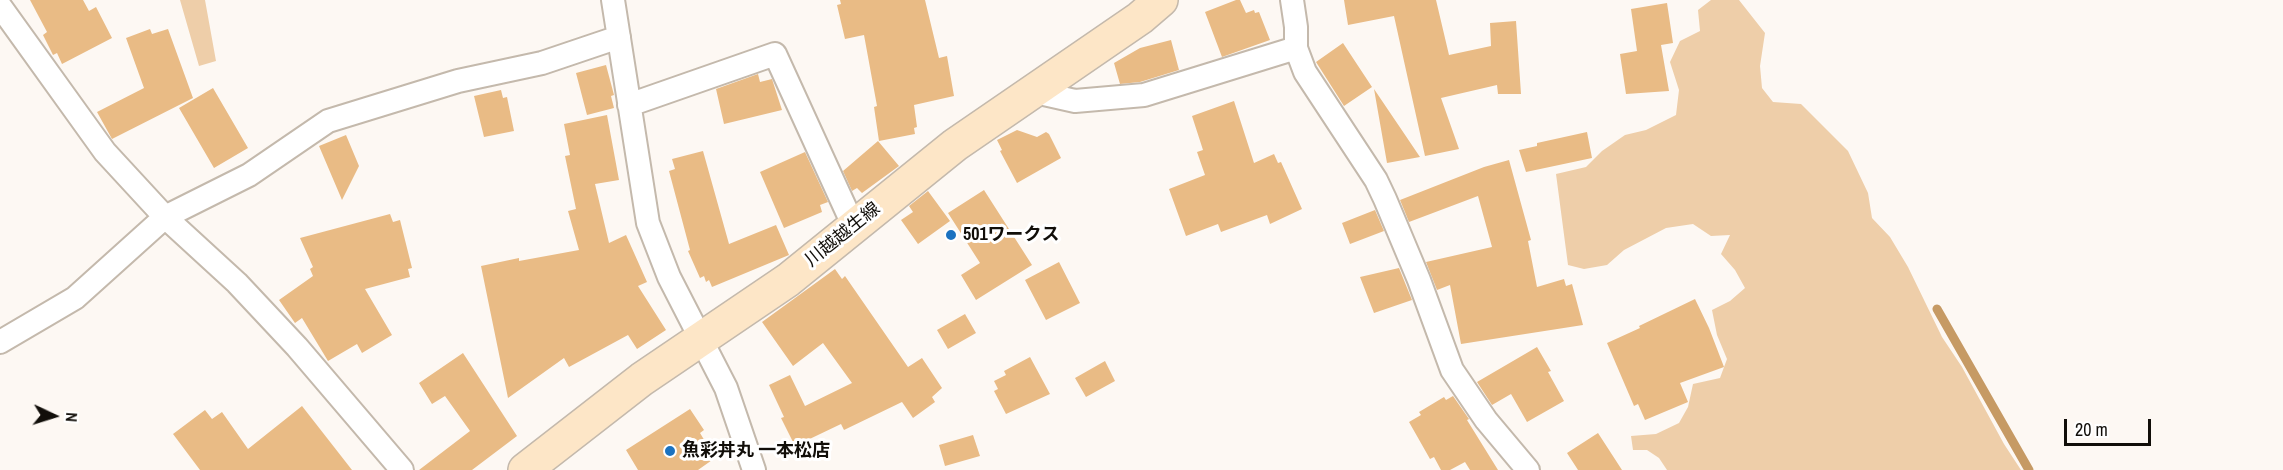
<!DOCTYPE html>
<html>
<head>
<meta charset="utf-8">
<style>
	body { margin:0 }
	#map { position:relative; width:2283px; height:470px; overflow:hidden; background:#fdf8f3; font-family:"Archivo Narrow",sans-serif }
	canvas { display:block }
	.north { position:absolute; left:24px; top:386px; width:60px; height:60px; -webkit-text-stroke:4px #fff; paint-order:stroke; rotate:94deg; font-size:16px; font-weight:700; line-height:24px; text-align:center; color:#110e09 }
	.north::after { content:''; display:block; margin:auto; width:21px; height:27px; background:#110e09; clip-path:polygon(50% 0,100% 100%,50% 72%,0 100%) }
	.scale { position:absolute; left:2064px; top:419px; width:87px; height:27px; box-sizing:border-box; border:3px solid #110e09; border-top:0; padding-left:8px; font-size:18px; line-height:21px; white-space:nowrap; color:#110e09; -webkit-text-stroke:4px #fff; paint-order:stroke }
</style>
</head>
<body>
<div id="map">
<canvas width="2283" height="470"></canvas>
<div class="north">N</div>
<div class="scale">20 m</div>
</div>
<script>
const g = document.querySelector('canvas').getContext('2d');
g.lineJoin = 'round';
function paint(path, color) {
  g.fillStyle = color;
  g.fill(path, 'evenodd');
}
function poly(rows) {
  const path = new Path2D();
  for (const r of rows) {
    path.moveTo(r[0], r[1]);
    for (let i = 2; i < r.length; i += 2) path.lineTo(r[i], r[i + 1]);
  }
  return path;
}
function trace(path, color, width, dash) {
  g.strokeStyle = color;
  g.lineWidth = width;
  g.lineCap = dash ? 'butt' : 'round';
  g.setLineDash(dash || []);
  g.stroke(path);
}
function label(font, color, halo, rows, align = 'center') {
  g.font = font + ' "Archivo Narrow","Noto Sans JP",sans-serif';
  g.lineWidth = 6;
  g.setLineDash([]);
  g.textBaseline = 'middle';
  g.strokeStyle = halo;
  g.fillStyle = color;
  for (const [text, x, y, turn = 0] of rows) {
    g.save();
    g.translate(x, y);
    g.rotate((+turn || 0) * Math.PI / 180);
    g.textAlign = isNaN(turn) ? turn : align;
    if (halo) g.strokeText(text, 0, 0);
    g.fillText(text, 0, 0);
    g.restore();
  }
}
const green = poly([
	[180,0,205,0,216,61,199,66],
	[1711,0,1739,0,1765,33,1760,66,1762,88,1773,102,1801,104,1848,151,1868,193,1872,218,1890,237,1908,267,1942,337,1962,367,2004,444,2021,470,1667,470,1659,458,1647,450,1633,450,1631,436,1656,434,1679,423,1688,407,1693,384,1720,378,1727,359,1717,335,1712,310,1730,301,1745,288,1735,270,1721,254,1730,235,1711,236,1693,224,1666,228,1624,250,1607,265,1584,269,1568,265,1556,174,1586,167,1602,151,1625,135,1646,130,1676,115,1679,90,1670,62,1680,41,1700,31,1698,10]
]);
const stream = poly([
	[1937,309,2029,470]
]);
const building = poly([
	[30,0,83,0,89,11,96,7,112,38,62,64,57,53,53,55,43,35,47,32],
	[840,0,925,0,939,58,947,56,954,96,914,105,917,127,914,128,915,134,879,141,874,107,877,106,864,35,845,39,837,5,841,4],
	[1236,0,1240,0,1246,13,1254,10,1255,13,1259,12,1270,40,1222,57,1205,12],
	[1344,0,1436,0,1449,55,1491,46,1490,23,1516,21,1521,94,1498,94,1497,85,1441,98,1459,149,1425,156,1394,16,1348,25],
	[1667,3,1673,43,1661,45,1669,91,1626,94,1620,54,1637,51,1631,9],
	[150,29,152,34,168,29,193,98,112,139,97,112,144,88,126,38],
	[1171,40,1179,70,1140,82,1120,84,1114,63,1140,48],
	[1343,43,1372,87,1344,106,1316,62],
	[606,65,614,95,611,96,614,108,587,115,576,73],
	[758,74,760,82,772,79,782,110,724,124,716,89],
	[213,88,248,148,214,168,179,108],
	[1374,89,1420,157,1387,163],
	[501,90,503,98,507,97,514,131,484,137,474,96],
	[1234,101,1254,163,1274,154,1278,163,1281,162,1302,209,1270,224,1267,215,1221,232,1218,224,1186,236,1169,189,1205,175,1197,152,1203,150,1192,116],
	[607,115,619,180,595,184,609,243,626,235,647,282,638,286,666,330,637,349,628,335,569,367,564,358,508,398,481,266,519,258,519,261,579,250,568,211,576,209,565,156,570,155,564,124],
	[1017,130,1037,137,1046,132,1049,134,1061,158,1017,183,1000,151,1002,150,997,140],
	[1587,132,1592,158,1526,172,1519,150,1537,146,1537,143],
	[346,135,359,166,342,200,319,146],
	[878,141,899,166,862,193,857,188,852,191,843,171],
	[703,151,729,244,776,225,789,255,712,287,709,280,706,282,704,276,700,278,688,251,690,250,669,171,675,169,672,159],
	[805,152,828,202,820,205,822,212,784,228,760,172],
	[1509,160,1531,240,1528,241,1537,287,1564,279,1566,286,1572,284,1583,325,1461,344,1450,285,1437,290,1426,262,1492,247,1478,196,1409,222,1400,200,1484,167],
	[984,190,1032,265,976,300,961,275,980,263,948,213],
	[928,191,950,221,918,244,901,220,913,212,909,206],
	[1375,210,1384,231,1350,244,1342,223],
	[390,214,393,222,400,220,412,268,408,269,410,277,365,289,392,335,362,353,357,344,328,361,302,318,295,323,279,300,313,276,310,269,313,267,300,238],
	[1059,262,1080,303,1046,320,1025,280],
	[1399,268,1412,300,1374,313,1360,277],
	[835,269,842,279,845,276,908,367,922,358,942,388,932,397,935,402,913,418,902,402,844,430,841,424,795,446,781,418,784,417,769,385,790,375,805,406,852,383,823,343,793,366,762,322],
	[1695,299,1709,328,1724,367,1680,383,1688,402,1645,420,1638,404,1634,406,1607,343,1640,328,1639,326],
	[965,314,976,333,948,349,937,330],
	[1537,347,1551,371,1548,372,1564,401,1527,422,1511,394,1492,405,1477,382],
	[463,353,517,436,472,470,419,470,470,431,445,396,432,404,419,383],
	[1030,357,1050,394,1006,414,994,391,998,389,994,381,1006,375,1004,371],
	[1105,361,1115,381,1086,397,1075,378],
	[1453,396,1469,419,1467,420,1498,470,1470,470,1465,462,1450,470,1441,470,1434,457,1430,459,1409,422,1421,415,1419,412,1444,397,1446,400],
	[302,406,352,470,200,470,173,434,205,410,212,419,222,412,248,449],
	[690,409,704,430,700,433,715,458,698,470,638,470,626,450],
	[1598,433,1622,470,1578,470,1567,453],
	[973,435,980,456,945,466,939,445]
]);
const minor = poly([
	[613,0,648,223,669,277,726,388,754,470],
	[1292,0,1296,27,1296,48,1305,72,1376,180,1385,199,1419,280,1452,370,1486,420,1528,470],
	[0,6,105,152,165,217,237,283,297,347,402,470],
	[1035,92,1075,101,1144,95,1296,48],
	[629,105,775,54,854,227],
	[0,342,75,298,165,217,249,175,328,121,458,81,542,63,619,37]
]);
const secondary = poly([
	[525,470,642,379,788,280,955,145,1140,18,1161,0]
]);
const markers = [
	[951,235,6,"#1b72c0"],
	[670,451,6,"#1b72c0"]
];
const streetNames = [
	["川越越生線",843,235,-39]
];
const poiNames = [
	["501ワークス",963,235],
	["魚彩丼丸 一本松店",682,451]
];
paint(green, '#eecea9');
trace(stream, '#c69a64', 9);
paint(building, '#e9bb85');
trace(minor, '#c4b9ac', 26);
trace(secondary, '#c4b9ac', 36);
trace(minor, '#fff', 22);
trace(secondary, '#fde6c7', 33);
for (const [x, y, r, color] of markers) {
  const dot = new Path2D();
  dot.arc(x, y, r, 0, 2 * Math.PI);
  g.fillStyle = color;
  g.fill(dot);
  trace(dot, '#fff', 2);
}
label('18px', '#110e09', '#fff', streetNames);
label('bold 18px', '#110e09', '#fff', poiNames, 'left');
</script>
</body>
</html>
